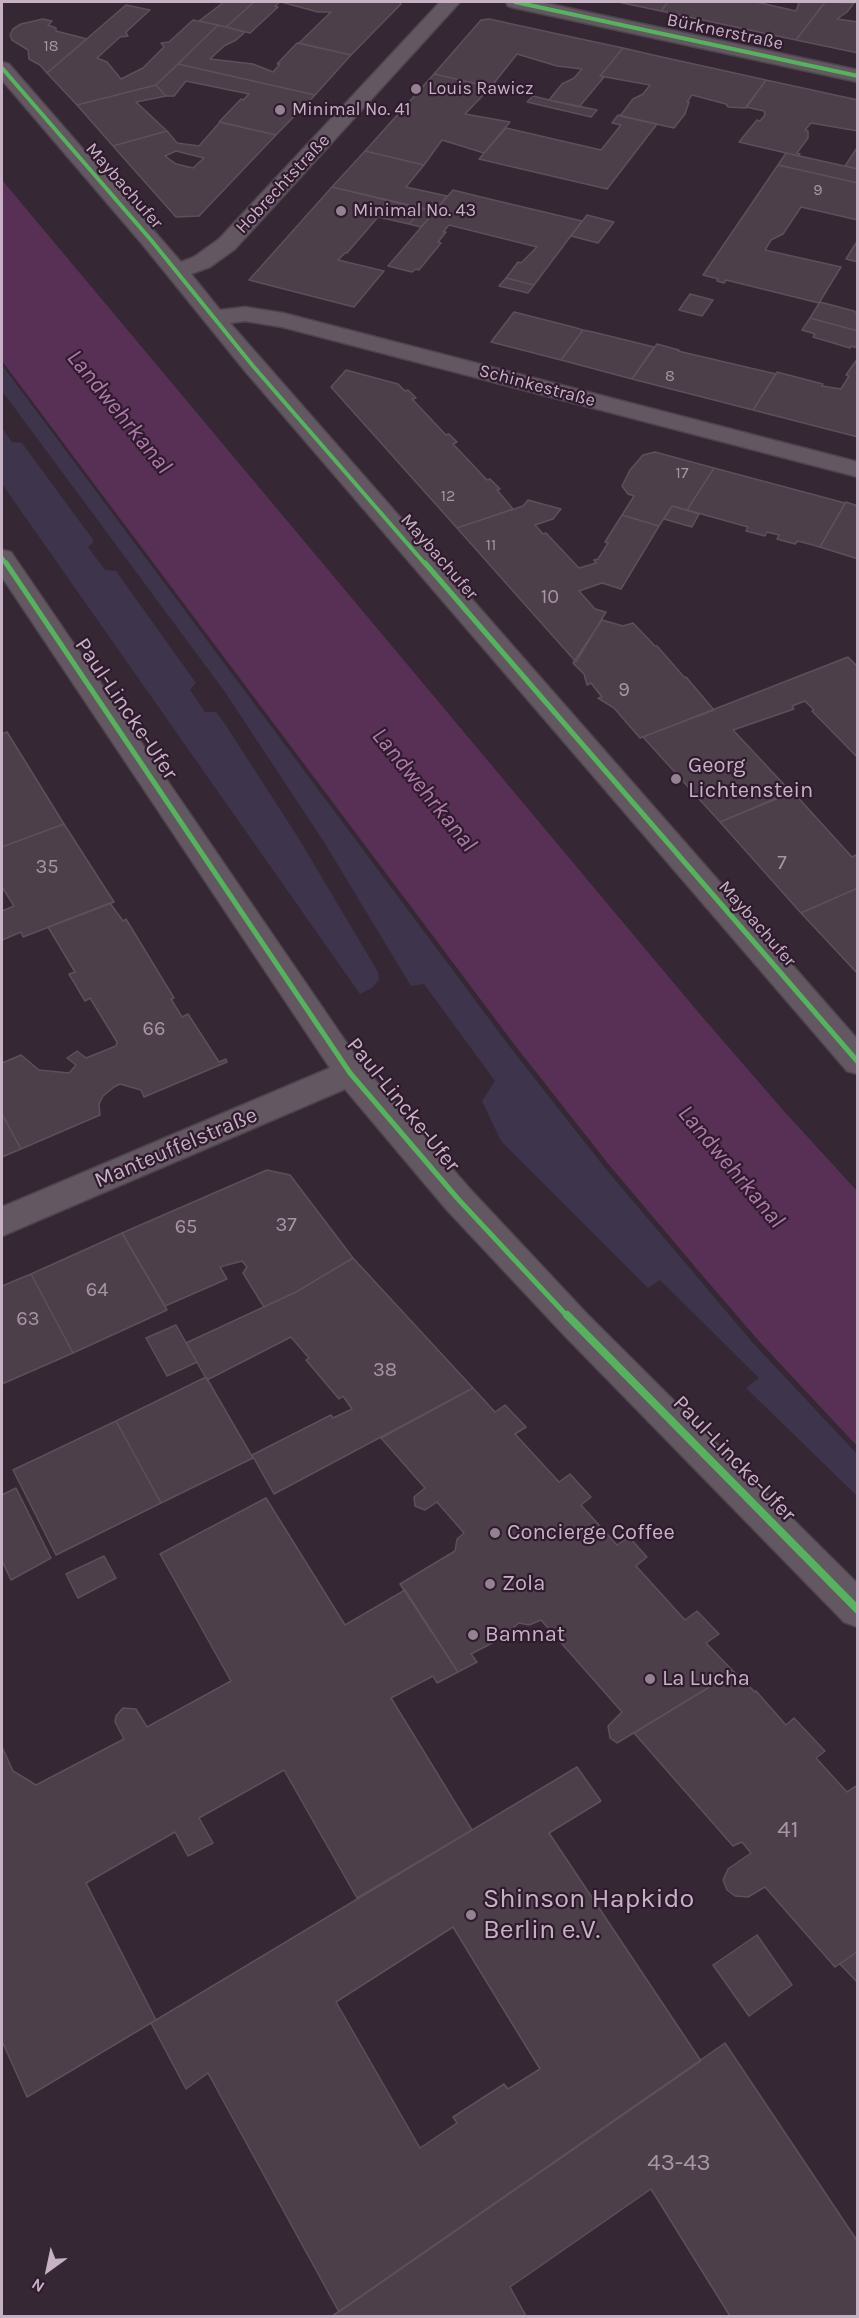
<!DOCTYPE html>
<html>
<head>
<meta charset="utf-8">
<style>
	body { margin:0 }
	#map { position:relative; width:859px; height:2318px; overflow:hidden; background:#352834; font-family:Karla,sans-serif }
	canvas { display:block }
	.frame { position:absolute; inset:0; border:3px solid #c7b1c5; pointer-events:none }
	.north { position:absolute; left:18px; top:2240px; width:60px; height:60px; -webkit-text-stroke:4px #301b2e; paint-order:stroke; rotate:213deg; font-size:16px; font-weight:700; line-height:24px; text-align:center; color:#c7b1c5 }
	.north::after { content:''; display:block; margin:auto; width:21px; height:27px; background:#c7b1c5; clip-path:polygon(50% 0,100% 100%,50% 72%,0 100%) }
</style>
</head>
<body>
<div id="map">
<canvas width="859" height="2318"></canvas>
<div class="frame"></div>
<div class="north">N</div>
</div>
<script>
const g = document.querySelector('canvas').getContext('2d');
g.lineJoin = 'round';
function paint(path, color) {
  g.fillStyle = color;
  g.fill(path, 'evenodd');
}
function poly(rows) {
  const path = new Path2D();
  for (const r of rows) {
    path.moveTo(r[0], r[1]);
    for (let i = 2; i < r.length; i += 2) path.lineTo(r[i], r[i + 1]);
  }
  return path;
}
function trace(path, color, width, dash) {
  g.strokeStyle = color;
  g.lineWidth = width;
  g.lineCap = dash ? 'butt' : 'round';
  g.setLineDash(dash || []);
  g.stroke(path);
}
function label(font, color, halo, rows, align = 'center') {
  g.font = font + ' Karla,sans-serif';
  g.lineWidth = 4.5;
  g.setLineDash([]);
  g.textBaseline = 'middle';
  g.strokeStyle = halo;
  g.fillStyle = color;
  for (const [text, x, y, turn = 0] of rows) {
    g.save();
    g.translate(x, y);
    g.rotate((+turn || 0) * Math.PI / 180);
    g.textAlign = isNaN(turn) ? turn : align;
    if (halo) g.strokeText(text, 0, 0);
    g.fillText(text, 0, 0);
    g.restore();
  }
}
const green = poly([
	[2,365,510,1047,605,1168,753,1343,857,1454,857,1496,746,1388,759,1378,660,1280,648,1288,501,1141,482,1101,495,1081,424,984,411,986,324,842,225,692,2,391],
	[2,428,12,442,22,443,94,541,88,547,105,570,116,571,196,683,190,690,205,712,216,712,225,724,299,839,378,972,379,980,372,988,360,994,2,484]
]);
const water = poly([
	[2,180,698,1012,782,1109,857,1191,857,1446,758,1340,708,1282,610,1166,514,1044,2,361]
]);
const building = poly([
	[224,2,254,2,226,27,199,21,224,2],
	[254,2,280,2,275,6,278,7,250,33,226,27,254,2],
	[281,2,399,2,401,4,351,55,299,43,331,12,318,12,281,2],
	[618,2,668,2,661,11,618,2],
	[668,2,756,2,796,11,799,3,796,2,825,2,796,40,661,11,668,2],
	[825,2,854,3,847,12,837,19,858,22,858,53,796,40,825,2],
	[126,5,150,10,126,32,128,36,120,37,97,58,107,62,121,79,143,68,164,47,161,43,169,42,193,20,218,25,156,85,77,105,47,73,126,5],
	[43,19,52,21,48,25,56,28,56,31,87,39,47,73,40,65,29,59,28,50,12,40,10,35,13,29,21,24,43,19],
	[489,19,567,36,623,48,600,76,604,77,579,107,549,100,562,84,574,78,582,69,557,66,517,54,491,87,434,74,481,20,489,19],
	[218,25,245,32,236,40,224,46,210,59,253,64,273,72,280,64,277,64,297,43,351,55,315,95,178,64,218,25],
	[623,48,653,55,766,80,746,108,728,107,726,104,692,95,687,102,689,102,685,114,674,128,620,116,633,99,643,94,650,85,600,76,623,48],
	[178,64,315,95,276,135,219,122,241,99,243,100,249,94,186,81,174,96,166,96,156,85,178,64],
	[434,74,491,87,465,114,510,122,484,153,442,140,424,165,365,151,434,74],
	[766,80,858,100,858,131,811,123,805,130,808,131,808,138,797,153,800,154,799,156,739,142,752,126,757,120,760,121,765,115,764,111,746,107,766,80],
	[156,85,166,96,136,102,167,131,113,146,77,105,156,85],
	[533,96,549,100,597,110,591,117,527,102,533,96],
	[618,115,657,124,607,189,479,159,506,128,601,150,621,125,612,123,618,115],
	[220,122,276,135,199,216,176,217,113,146,167,131,177,143,199,146,220,122],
	[176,151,204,158,193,168,176,164,165,156,176,151],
	[857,148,858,169,845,166,857,148],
	[365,151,424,165,406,187,447,196,435,211,332,187,365,151],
	[786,153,858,169,858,183,778,165,786,153],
	[778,165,858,183,858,220,801,207,783,234,771,240,765,250,841,267,819,303,726,280,724,283,717,281,718,279,703,275,778,165],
	[332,187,423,209,409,224,378,217,347,253,345,253,338,260,384,271,354,307,249,280,332,187],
	[453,190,481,197,582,221,534,285,506,278,518,262,521,263,537,247,449,225,443,232,446,232,438,242,441,243,419,270,416,269,412,272,388,266,453,190],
	[423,209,435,211,421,227,409,224,423,209],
	[587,215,614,222,598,243,571,236,587,215],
	[856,243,858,243,858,262,846,259,856,243],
	[506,278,534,285,528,293,499,286,506,278],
	[690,294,713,300,702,316,679,310,690,294],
	[820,302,854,311,858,314,858,331,810,318,820,302],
	[514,312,573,327,583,330,561,360,491,342,514,312],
	[810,318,858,331,858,348,851,346,850,348,813,337,815,334,802,330,810,318],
	[583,330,593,332,654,347,632,379,561,360,583,330],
	[657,344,679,350,678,351,776,374,753,410,632,379,657,344],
	[858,358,858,437,753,410,777,372,823,384,822,386,841,389,849,376,846,375,858,358],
	[346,370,398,384,405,391,408,390,416,398,412,399,446,435,449,434,457,442,453,444,487,480,490,479,500,489,497,490,513,509,457,528,331,387,346,370],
	[655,452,714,468,687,510,672,506,659,526,622,515,634,496,628,494,622,486,630,470,643,455,655,452],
	[714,468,845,503,820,547,798,541,795,544,777,539,779,535,767,532,765,536,746,531,748,527,687,510,714,468],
	[528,500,561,509,553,519,535,525,543,534,546,533,579,568,596,563,594,560,598,559,608,543,605,542,622,515,659,526,621,589,602,583,579,591,595,609,606,612,576,662,457,528,523,506,528,500],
	[846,502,858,506,858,559,820,547,846,502],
	[672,506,699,514,692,527,664,519,672,506],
	[602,620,623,626,633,623,655,646,657,646,685,678,686,677,714,710,640,738,614,708,598,698,602,697,591,683,587,685,584,674,573,663,602,620],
	[848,657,858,667,858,758,812,711,814,710,805,701,792,706,794,709,733,730,791,792,720,822,643,737,848,657],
	[7,732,64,824,2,847,2,734,7,732],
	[793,792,852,857,858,854,858,888,801,913,720,822,793,792],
	[64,824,114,902,23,937,21,932,2,940,2,911,14,906,2,887,2,847,64,824],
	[858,888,858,974,801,913,858,888],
	[110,903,123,921,126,919,174,998,171,999,182,1017,188,1014,219,1062,226,1059,227,1062,144,1097,141,1090,120,1084,114,1087,103,1096,99,1104,100,1115,21,1149,2,1114,2,1063,21,1055,39,1070,69,1073,76,1065,67,1058,77,1051,86,1058,116,1046,117,1042,90,998,85,1001,69,974,75,972,48,927,110,903],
	[2,1114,21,1149,2,1157,2,1114],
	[267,1170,290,1175,353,1258,296,1292,264,1307,243,1273,247,1267,242,1261,220,1267,227,1279,165,1306,122,1233,267,1170],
	[122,1233,167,1310,73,1353,31,1274,122,1233],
	[353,1258,473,1388,274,1494,252,1455,331,1415,333,1418,352,1409,343,1396,339,1399,306,1360,309,1358,291,1337,207,1380,186,1343,296,1292,353,1258],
	[31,1274,73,1353,2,1384,2,1286,31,1274],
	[176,1325,197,1362,167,1376,146,1338,176,1325],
	[206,1377,253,1458,161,1503,116,1421,206,1377],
	[473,1388,495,1412,505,1405,526,1427,515,1434,559,1482,570,1474,591,1497,581,1505,617,1545,629,1537,647,1557,636,1566,685,1620,697,1611,719,1634,706,1643,734,1672,617,1743,610,1738,608,1726,622,1712,541,1620,529,1625,519,1623,500,1639,471,1654,477,1662,458,1672,400,1584,455,1551,457,1539,464,1533,437,1502,425,1510,415,1506,414,1497,425,1488,381,1438,473,1388],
	[116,1421,161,1503,56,1555,13,1470,116,1421],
	[16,1488,51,1558,11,1580,2,1561,2,1495,16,1488],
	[266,1498,345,1625,405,1590,458,1672,437,1683,433,1676,391,1698,472,1830,357,1898,284,1770,199,1818,213,1843,188,1856,175,1832,86,1883,156,2020,27,2097,2,2041,2,1747,13,1771,36,1785,124,1739,115,1722,116,1716,123,1708,136,1709,147,1727,231,1681,160,1554,266,1498],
	[104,1556,116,1578,78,1598,66,1574,104,1556],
	[734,1672,755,1692,756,1691,786,1725,794,1718,809,1734,825,1751,816,1758,847,1792,858,1785,858,1951,835,1967,765,1887,748,1897,735,1896,727,1890,723,1880,728,1869,751,1853,742,1842,733,1846,634,1733,734,1672],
	[577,1767,601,1801,549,1833,701,2061,339,2312,208,2073,186,2089,151,2023,577,1767],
	[453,1927,540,2069,508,2089,504,2084,453,2117,457,2123,420,2148,336,2002,453,1927],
	[757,1935,792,1985,749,2016,713,1965,757,1935],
	[858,1951,858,1983,840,1964,858,1951],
	[725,2043,858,2242,858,2316,730,2316,651,2189,510,2287,526,2316,332,2316,725,2043]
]);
const street = poly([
	[440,2,460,2,235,249,210,267,191,274,220,310,245,307,283,313,858,462,858,477,282,327,245,321,230,323,858,1040,858,1074,847,1071,245,371,143,245,2,80,2,62,9,64,181,262,194,257,219,239,440,2],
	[506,2,540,2,858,70,858,82,515,8,508,6,506,2],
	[2,550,11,552,361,1064,470,1189,588,1315,858,1584,858,1627,844,1622,564,1335,446,1209,345,1089,2,1236,2,1207,330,1068,2,577,2,550]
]);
const cyclewayFar2 = poly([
	[515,2,858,76],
	[2,68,151,240,253,366,426,565],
	[2,558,7,565]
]);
const cyclewayFar1 = poly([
	[6,563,350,1073,458,1199,568,1317],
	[425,563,858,1062]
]);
const cycleway = poly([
	[567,1315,858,1610]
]);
const markers = [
	[416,89,6,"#948192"],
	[280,110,6,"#948192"],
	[341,211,6,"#948192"],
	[676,779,6,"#948192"],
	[495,1533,6,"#948192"],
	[490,1584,6,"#948192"],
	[473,1635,6,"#948192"],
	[650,1679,6,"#948192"],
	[471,1915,6,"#948192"]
];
const farNumbernames = [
	["18",51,46],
	["9",818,190],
	["8",670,376],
	["17",682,473],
	["12",448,496],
	["11",491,545]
];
const farStreetnames = [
	["Bürknerstraße",725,32,12],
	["Hobrechtstraße",283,184,-47],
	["Maybachufer",124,186,49],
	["Schinkestraße",537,386,15],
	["Maybachufer",439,557,49],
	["Maybachufer",757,924,49]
];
const farPoinames = [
	["Louis Rawicz",428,89],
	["Minimal No. 41",292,110],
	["Minimal No. 43",353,211]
];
const numberNames = [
	["10",550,597],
	["9",624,690],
	["7",782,863],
	["35",47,867],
	["66",154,1029],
	["37",286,1225],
	["65",186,1227],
	["64",97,1290],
	["63",28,1319],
	["38",385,1370]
];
const streetNames = [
	["Paul-Lincke-Ufer",126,709,56],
	["Paul-Lincke-Ufer",403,1105,51],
	["Manteuffelstraße",176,1148,-23],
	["Paul-Lincke-Ufer",734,1459,46]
];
const poiNames = [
	["Georg",688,766],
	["Lichtenstein",688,791],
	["Concierge Coffee",507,1533],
	["Zola",502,1584],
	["Bamnat",485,1635],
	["La Lucha",662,1679]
];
const waterNames = [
	["Landwehrkanal",119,412,51],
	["Landwehrkanal",424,790,51],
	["Landwehrkanal",731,1167,50]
];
const nearNumbernames = [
	["41",788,1830],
	["43-43",679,2163]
];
const nearPoinames = [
	["Shinson Hapkido",483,1899],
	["Berlin e.V.",483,1930]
];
paint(green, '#3e344c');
paint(water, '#583055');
paint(building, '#4c3f4a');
trace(building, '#5d505b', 1.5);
trace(street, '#4e444d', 3);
paint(street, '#635862');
trace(cyclewayFar2, '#56b35d', 4);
trace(cyclewayFar1, '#56b35d', 5);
trace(cycleway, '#56b35d', 8);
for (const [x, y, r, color] of markers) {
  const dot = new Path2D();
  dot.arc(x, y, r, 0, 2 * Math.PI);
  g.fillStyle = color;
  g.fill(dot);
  trace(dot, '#301b2e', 2);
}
label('16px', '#a894a6', null, farNumbernames);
label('18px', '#c7b1c5', '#301b2e', farStreetnames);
label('18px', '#c7b1c5', '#301b2e', farPoinames, 'left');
label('20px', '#a894a6', null, numberNames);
label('22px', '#c7b1c5', '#301b2e', streetNames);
label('22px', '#c7b1c5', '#301b2e', poiNames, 'left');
label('italic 24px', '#af7aab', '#301b2e', waterNames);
label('24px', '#a894a6', null, nearNumbernames);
label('27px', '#c7b1c5', '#301b2e', nearPoinames, 'left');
</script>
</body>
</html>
